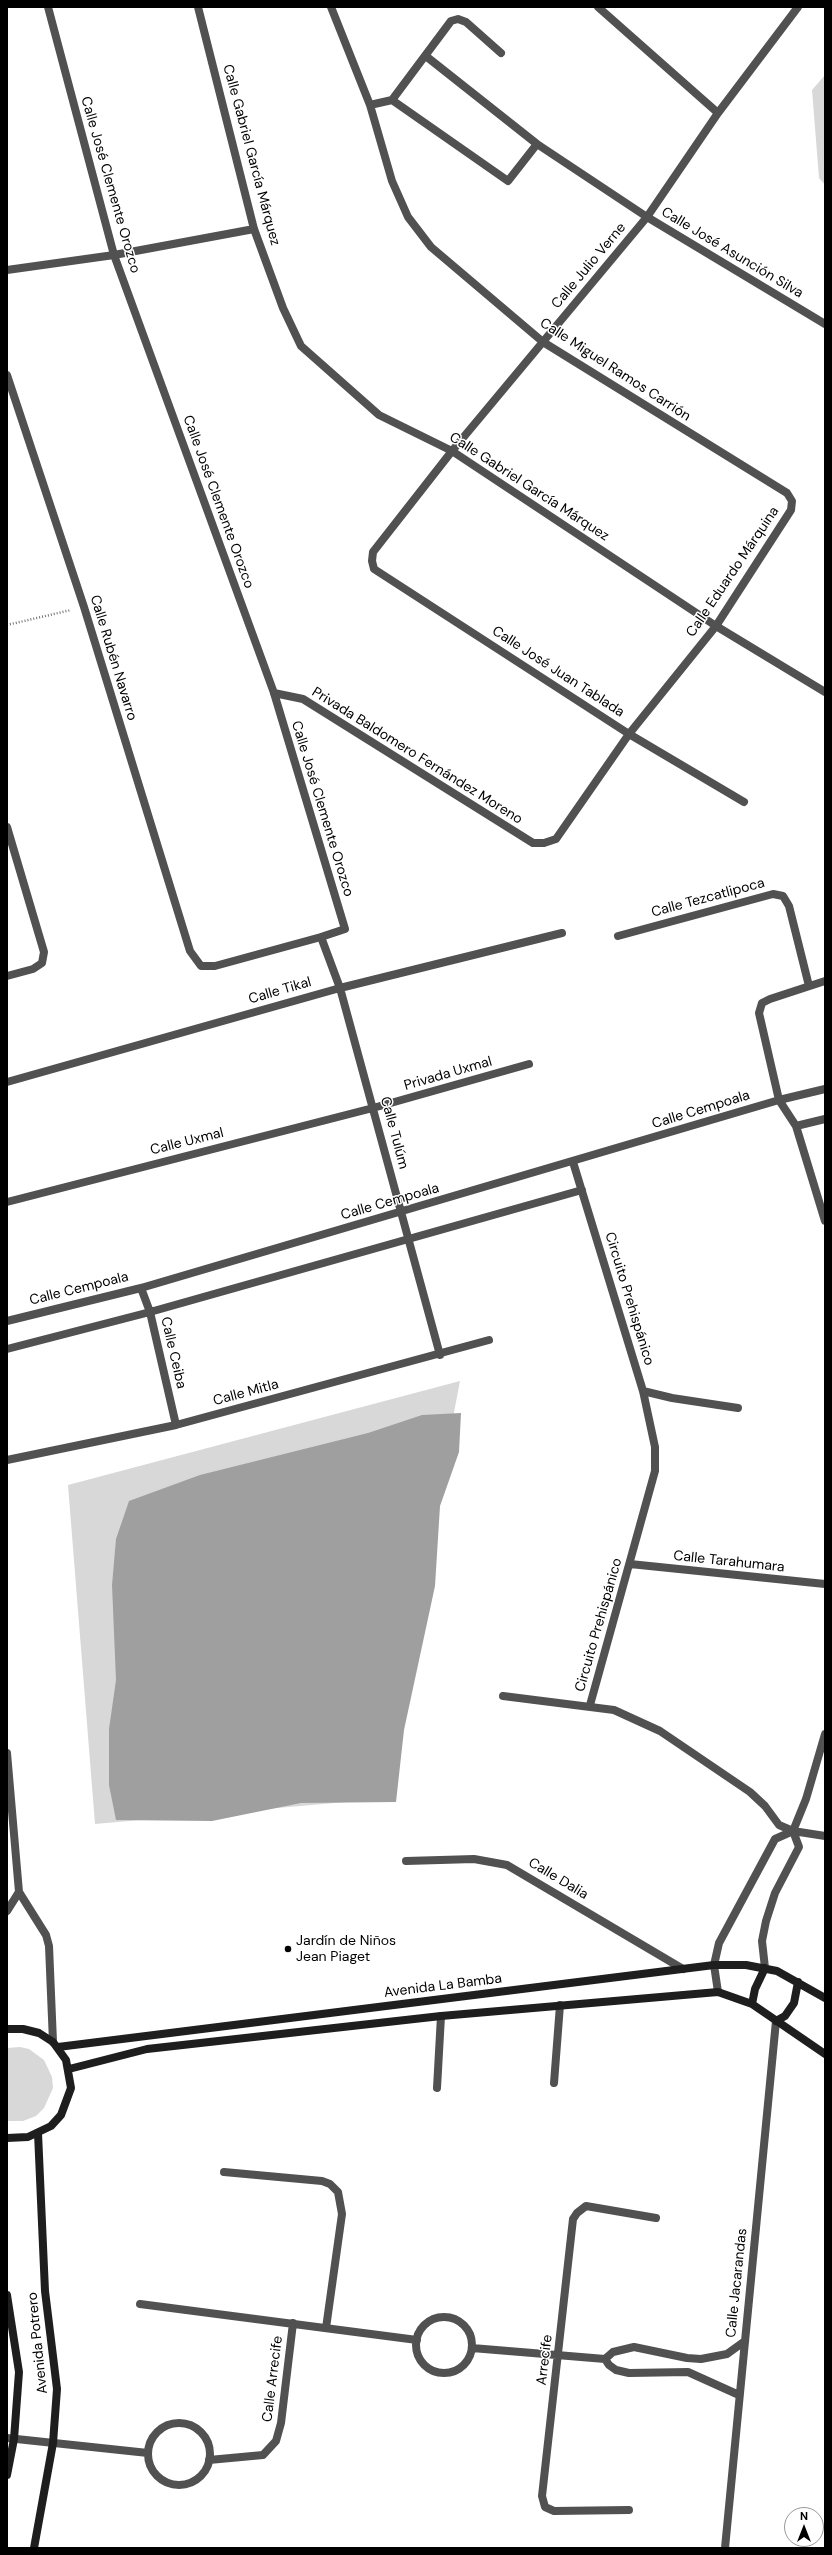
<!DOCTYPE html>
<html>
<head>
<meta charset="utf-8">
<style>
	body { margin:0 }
	#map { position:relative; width:832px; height:2555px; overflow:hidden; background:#fff; font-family:"DM Sans",sans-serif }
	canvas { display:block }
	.frame { position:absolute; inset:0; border:8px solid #000; pointer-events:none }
	.north { position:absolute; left:784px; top:2507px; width:40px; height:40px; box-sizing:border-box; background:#fff; border:1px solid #999; border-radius:50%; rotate:0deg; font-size:11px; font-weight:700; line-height:16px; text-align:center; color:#000 }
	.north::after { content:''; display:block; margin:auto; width:14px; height:18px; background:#000; clip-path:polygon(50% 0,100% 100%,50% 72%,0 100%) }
</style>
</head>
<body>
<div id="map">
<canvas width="832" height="2555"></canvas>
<div class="frame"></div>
<div class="north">N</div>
</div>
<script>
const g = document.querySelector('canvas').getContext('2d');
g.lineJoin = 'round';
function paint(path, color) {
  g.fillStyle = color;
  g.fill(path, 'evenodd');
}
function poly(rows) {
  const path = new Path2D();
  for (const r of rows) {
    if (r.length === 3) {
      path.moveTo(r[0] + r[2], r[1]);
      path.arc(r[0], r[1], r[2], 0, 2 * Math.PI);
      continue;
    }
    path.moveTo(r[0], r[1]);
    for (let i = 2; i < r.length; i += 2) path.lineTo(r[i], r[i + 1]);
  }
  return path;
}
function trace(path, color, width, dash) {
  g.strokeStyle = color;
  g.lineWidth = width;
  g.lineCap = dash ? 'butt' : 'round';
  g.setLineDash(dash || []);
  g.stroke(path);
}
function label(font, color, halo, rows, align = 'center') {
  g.font = font + ' "DM Sans",sans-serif';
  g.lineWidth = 3;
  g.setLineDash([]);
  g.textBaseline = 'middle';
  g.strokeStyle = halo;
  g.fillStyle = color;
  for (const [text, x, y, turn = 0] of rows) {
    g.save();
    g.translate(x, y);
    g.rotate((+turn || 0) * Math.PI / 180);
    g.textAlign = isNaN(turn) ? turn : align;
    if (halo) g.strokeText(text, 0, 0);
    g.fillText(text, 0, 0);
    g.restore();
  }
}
const green = poly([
	[825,75,825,185,819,178,812,90],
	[460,1381,380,1799,95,1824,68,1485],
	[20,2047,29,2049,44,2060,52,2077,53,2088,44,2108,36,2116,23,2121,8,2121,7,2048]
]);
const water = poly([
	[461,1413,459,1452,440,1506,435,1586,404,1730,396,1802,301,1803,212,1821,116,1820,109,1785,109,1729,116,1680,112,1585,116,1539,129,1501,200,1475,368,1433,422,1415]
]);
const path = poly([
	[7,625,71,610]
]);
const street = poly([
	[48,7,114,255,274,693,345,929,321,937,340,988,440,1355],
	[198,7,254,229,283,308,301,346,379,415,452,451,716,626,825,692],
	[598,7,718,113],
	[427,57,537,144,647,217,825,324],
	[392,100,451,21,458,19,466,22,501,53],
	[370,105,392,100,508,181,537,144],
	[7,270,114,255,254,229],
	[7,375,84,607,190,951,201,966,215,966,321,937],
	[274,693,303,699,533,843,544,843,556,839,629,734,716,626,791,510,792,501,787,493,543,342,431,247,408,217,392,181,370,105,331,7],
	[744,802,629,734,374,569,372,561,373,552,452,451,647,217,718,113,798,7],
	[7,827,44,952,42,963,33,969,7,976],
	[618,936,773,894,783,896,789,906,809,986],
	[825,981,770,999,762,1003,759,1013,779,1100,796,1126,825,1221],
	[7,1082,340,988,562,933],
	[796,1126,825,1119],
	[573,1162,643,1391,655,1447,655,1471,590,1705],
	[7,1202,373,1108,529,1064],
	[141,1288,150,1312,176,1425],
	[7,1321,141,1288,779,1100,825,1089],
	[7,1349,150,1312,582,1190],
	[643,1391,672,1398,738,1408],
	[7,1460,176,1425,489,1340],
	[630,1564,825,1584],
	[503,1696,614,1710,660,1731,750,1792,765,1806,779,1825,793,1831,825,1836],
	[7,1753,19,1892,46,1935,49,1946,53,2042],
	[406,1861,474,1859,507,1865,683,1969],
	[7,1911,19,1892],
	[765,1968,762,1941,766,1921,775,1893,799,1847,793,1831,806,1799,825,1734],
	[718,1992,714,1965,719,1943,775,1839,793,1831],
	[554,2083,560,2005],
	[437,2088,441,2016],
	[224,2172,322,2181,330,2184,338,2192,342,2214,326,2328],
	[140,2304,417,2340],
	[444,2345,28],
	[472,2348,605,2359],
	[605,2359,613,2352,634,2347,687,2358,701,2359,727,2354,745,2341],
	[605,2359,609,2365,616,2370,629,2373,688,2372,739,2395],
	[179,2454,31],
	[7,2438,148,2453],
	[209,2460,263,2455,276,2441,281,2423,293,2323],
	[629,2510,554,2511,545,2507,542,2496,573,2219,577,2213,586,2206,656,2218],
	[725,2548,776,2021]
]);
const secondary = poly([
	[752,2004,755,1989,765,1968],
	[776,2021,785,2016,794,2003,798,1982],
	[7,2029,23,2029,39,2033,53,2042,66,2060,71,2088,61,2115,51,2126,28,2137,7,2138],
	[58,2047,714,1965,746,1965,777,1971,825,1998],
	[69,2069,147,2049,441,2016,718,1992,752,2004,825,2054],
	[7,2295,19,2372,14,2439,7,2475],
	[34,2548,53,2443,57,2389,45,2291,38,2133]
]);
const markers = [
	[288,1949,4,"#000"]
];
const streetNames = [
	["Calle Gabriel García Márquez",251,155,75],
	["Calle José Clemente Orozco",110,185,74],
	["Calle José Asunción Silva",732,253,31],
	["Calle Julio Verne",589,266,-50],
	["Calle Miguel Ramos Carrión",615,370,33],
	["Calle Gabriel García Márquez",529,487,33],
	["Calle José Clemente Orozco",218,502,70],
	["Calle Eduardo Márquina",733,572,-56],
	["Calle Rubén Navarro",113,658,73],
	["Calle José Juan Tablada",558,672,33],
	["Privada Baldomero Fernández Moreno",417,756,32],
	["Calle José Clemente Orozco",322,809,73],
	["Calle Tezcatlipoca",708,898,-15],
	["Calle Tikal",280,991,-16],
	["Privada Uxmal",448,1074,-16],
	["Calle Cempoala",701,1110,-17],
	["Calle Tulúm",394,1133,75],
	["Calle Uxmal",187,1142,-14],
	["Calle Cempoala",390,1202,-16],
	["Calle Cempoala",79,1289,-14],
	["Circuito Prehispánico",629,1299,73],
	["Calle Ceiba",173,1353,77],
	["Calle Mitla",246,1393,-15],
	["Calle Tarahumara",729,1562,6],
	["Circuito Prehispánico",599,1625,-74],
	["Calle Dalia",558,1879,31],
	["Avenida La Bamba",443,1986,-7],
	["Calle Jacarandas",737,2283,-84],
	["Avenida Potrero",38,2343,-96],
	["Arrecife",545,2360,-83],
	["Calle Arrecife",273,2379,-83]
];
const poiNames = [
	["Jardín de Niños",296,1941],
	["Jean Piaget",296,1957]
];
paint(green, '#d8d8d8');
paint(water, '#9f9f9f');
trace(path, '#737373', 2.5, [1, 2]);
trace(street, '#515151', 8);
trace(secondary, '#1e1e1e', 8);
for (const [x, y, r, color] of markers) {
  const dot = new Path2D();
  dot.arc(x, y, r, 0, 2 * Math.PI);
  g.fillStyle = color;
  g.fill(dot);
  trace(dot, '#fff', 1.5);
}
label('14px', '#000', '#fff', streetNames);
label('14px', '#000', '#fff', poiNames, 'left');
</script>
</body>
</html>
